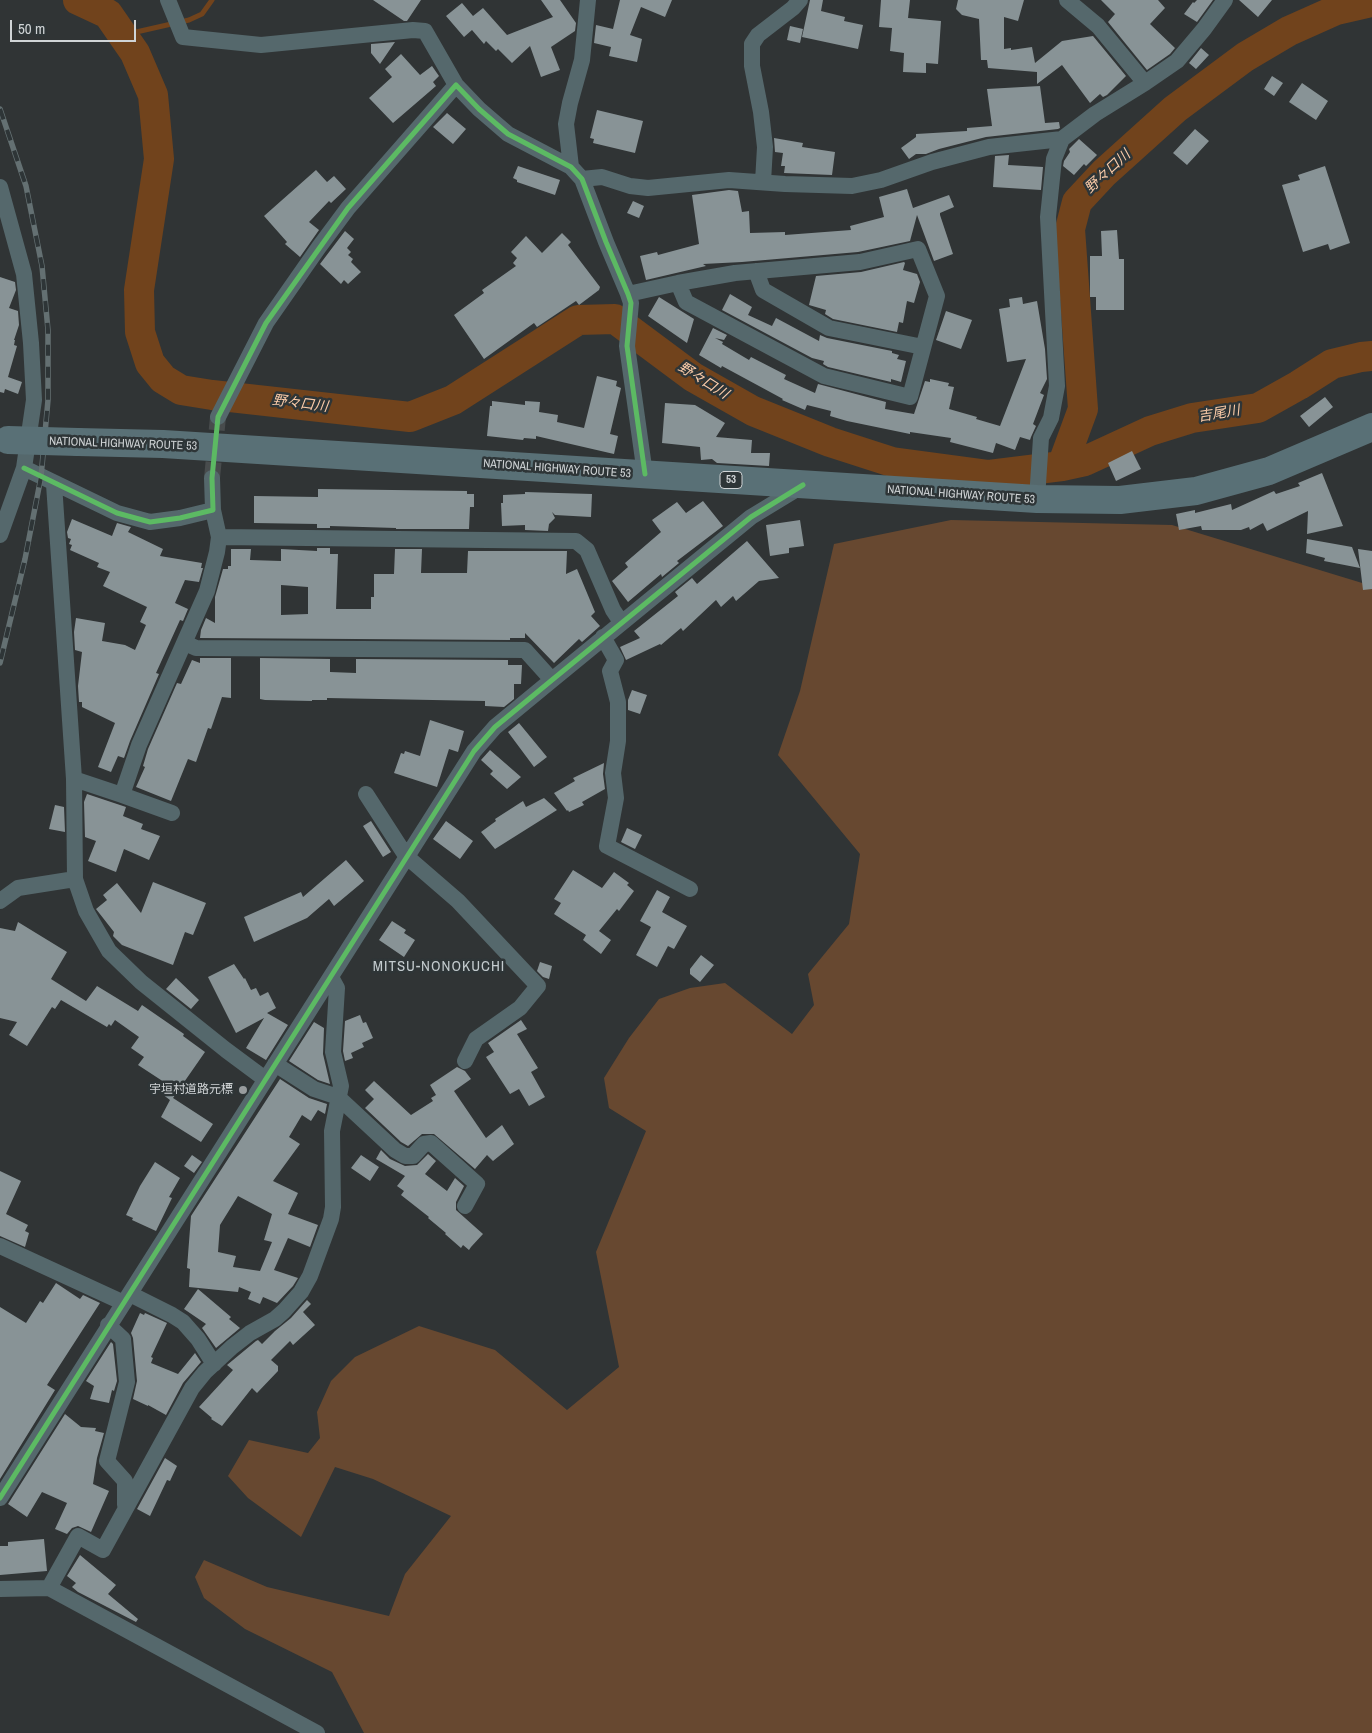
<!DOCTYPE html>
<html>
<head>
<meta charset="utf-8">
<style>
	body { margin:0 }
	#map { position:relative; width:1372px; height:1733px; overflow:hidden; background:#303435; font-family:"Archivo Narrow",sans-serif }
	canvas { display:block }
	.scale { position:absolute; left:10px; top:20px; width:126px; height:22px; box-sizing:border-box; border:2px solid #d0d4d6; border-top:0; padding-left:6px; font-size:15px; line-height:18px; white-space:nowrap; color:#d0d4d6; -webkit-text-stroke:4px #2e3537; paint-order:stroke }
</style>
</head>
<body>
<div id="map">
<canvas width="1372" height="1733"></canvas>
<div class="scale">50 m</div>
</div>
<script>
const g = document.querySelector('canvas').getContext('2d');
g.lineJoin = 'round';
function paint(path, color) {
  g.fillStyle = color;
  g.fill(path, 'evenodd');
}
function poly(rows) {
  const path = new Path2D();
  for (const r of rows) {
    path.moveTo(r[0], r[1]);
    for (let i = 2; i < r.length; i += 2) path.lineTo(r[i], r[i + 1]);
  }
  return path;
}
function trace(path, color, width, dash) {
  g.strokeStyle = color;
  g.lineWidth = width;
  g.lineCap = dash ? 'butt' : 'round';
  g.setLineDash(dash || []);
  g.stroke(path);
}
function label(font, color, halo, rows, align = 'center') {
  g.font = font + ' "Archivo Narrow","Noto Sans JP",sans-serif';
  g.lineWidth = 5;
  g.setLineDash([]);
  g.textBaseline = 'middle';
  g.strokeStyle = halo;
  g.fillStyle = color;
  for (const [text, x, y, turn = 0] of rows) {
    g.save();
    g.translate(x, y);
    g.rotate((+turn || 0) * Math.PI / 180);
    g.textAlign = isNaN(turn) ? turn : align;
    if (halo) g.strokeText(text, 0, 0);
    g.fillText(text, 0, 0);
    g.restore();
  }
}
const green = poly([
	[951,520,1172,525,1372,586,1372,1733,364,1733,332,1672,245,1629,204,1598,195,1577,204,1560,267,1587,389,1616,405,1574,451,1516,373,1479,335,1467,301,1537,248,1498,228,1476,249,1440,308,1453,320,1438,317,1412,331,1381,355,1357,419,1326,495,1350,567,1410,619,1367,596,1252,646,1131,609,1108,604,1078,629,1038,659,999,690,988,725,983,792,1034,814,1005,808,974,849,924,860,854,778,755,800,691,834,544]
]);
const stream = poly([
	[123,35,189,20,202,14,212,0]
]);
const river = poly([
	[78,0,108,14,135,53,153,95,159,159,139,290,140,332,150,363,163,379,181,390,212,395,410,417,453,400,578,320,615,319,693,377,753,411,830,442,892,462,989,475,1062,466,1085,461,1150,431,1192,418,1258,408,1299,385,1332,364,1361,357,1372,356],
	[1062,466,1083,409,1070,229,1077,202,1104,173,1175,109,1245,57,1289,31,1336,10,1372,2]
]);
const building = poly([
	[373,0,421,0,407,21,404,21],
	[541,0,560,0,576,23,575,31,551,47,560,70,541,77,530,46,512,63,498,49,496,51,486,41,484,44,472,30,464,37,446,16,462,3,473,16,483,8,507,35,553,17],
	[620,0,672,0,665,17,641,7,630,35,642,39,637,62,609,56,611,47,594,43,596,25,613,29],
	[810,0,823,0,821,11,845,17,844,21,863,25,858,49,802,37],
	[881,0,910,0,908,18,941,21,938,64,926,63,926,73,903,72,904,53,890,51,892,28,879,27],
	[958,0,1024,0,1018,21,1004,17,1004,49,1011,48,1011,50,1032,47,1035,63,1062,41,1093,36,1126,76,1107,95,1103,97,1100,94,1090,103,1062,65,1037,84,1037,72,988,68,987,60,981,60,979,19,962,15,956,9],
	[1101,0,1158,0,1165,8,1150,24,1175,48,1170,54,1147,70,1108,22,1115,14],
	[1197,0,1213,0,1197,22,1184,14,1193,2,1194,3],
	[1239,0,1272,0,1258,17],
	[790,26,803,29,800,43,787,40],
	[395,42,380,64,371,53,371,44],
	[1201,48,1209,55,1196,69,1189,63],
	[401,54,420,75,432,66,439,76,433,82,436,86,393,123,369,98,392,77,385,69],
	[1272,76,1283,83,1274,96,1264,89],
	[1302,83,1328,101,1316,120,1289,102],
	[1040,86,1045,123,1059,122,1060,128,1058,129,986,137,939,149,926,154,916,154,909,159,901,148,916,137,916,134,967,131,967,128,992,126,987,89],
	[597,110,643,121,635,153,593,143,594,139,590,138],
	[447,113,466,129,453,144,433,127],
	[1195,129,1209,141,1187,165,1173,153],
	[774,138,803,143,802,147,835,152,832,175,784,173,785,166,781,166,783,153,775,152],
	[1079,139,1097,155,1086,166,1084,164,1074,175,1063,166,1064,161,1070,152,1069,149],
	[1009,155,1008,165,1043,167,1041,190,993,187,995,156],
	[518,166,560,180,555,195,517,182,517,180,513,178],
	[1325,166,1350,243,1330,250,1328,244,1303,252,1282,185,1300,180,1298,175],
	[316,170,327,182,334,176,346,189,331,203,329,201,309,222,319,230,300,257,285,244,287,242,264,216],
	[907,189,913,208,949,195,954,207,940,213,940,215,953,254,934,261,917,215,910,241,858,252,742,262,703,264,706,266,646,280,640,256,657,252,658,255,699,244,692,195,729,190,738,191,742,212,749,211,750,233,785,232,785,235,851,230,850,226,884,217,879,197],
	[633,201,644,206,639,218,627,213],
	[1117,230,1119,259,1124,259,1124,310,1096,310,1096,297,1090,297,1090,256,1102,256,1101,231],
	[345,231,354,239,347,248,351,252,348,255,353,259,351,262,361,272,348,284,344,280,341,284,320,264],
	[562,233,571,242,568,245,600,287,599,290,579,305,576,301,537,327,534,323,484,359,454,315,484,293,482,290,516,266,513,263,517,258,511,252,526,236,542,253],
	[904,262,905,263,903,270,917,274,920,282,914,303,907,301,903,323,899,322,897,332,833,319,825,314,826,310,809,305,816,276,861,272],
	[0,277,15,282,16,290,9,308,18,311,19,325,14,340,15,340,14,345,17,346,8,377,22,382,18,394,5,389,4,393,0,392],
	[730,294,752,307,748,315,772,326,776,318,819,341,820,335,827,338,892,351,892,353,899,355,897,359,906,361,901,382,891,379,891,382,828,367,823,364,824,361,812,358,722,310],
	[659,297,694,319,687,343,648,316],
	[1022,297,1023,304,1037,301,1045,349,1047,379,1040,393,1044,395,1033,424,1036,426,1031,437,1030,440,1020,437,1015,450,996,443,993,453,950,442,951,438,910,432,910,434,847,421,830,416,831,411,807,405,805,410,782,400,783,399,722,366,721,368,699,355,713,328,727,335,724,340,715,338,723,342,722,344,749,360,751,357,786,375,784,379,815,393,818,384,886,402,885,409,914,414,925,381,930,382,930,379,949,383,948,386,954,387,949,409,977,417,976,419,1000,426,1026,359,1007,362,999,309,1010,307,1009,299],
	[946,311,972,320,961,349,936,340],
	[597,376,617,381,616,386,621,388,610,434,618,436,614,454,536,436,536,439,524,438,523,440,487,436,490,406,492,406,492,401,525,405,525,401,540,402,539,412,558,415,557,422,584,428],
	[1325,397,1333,407,1309,427,1300,416],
	[665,403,695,405,725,423,716,437,752,440,751,453,770,453,769,466,717,463,712,459,701,460,700,447,662,443],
	[1132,451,1141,469,1116,481,1108,463],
	[1322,473,1343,526,1307,534,1308,511,1267,531,1263,523,1250,530,1249,527,1241,530,1202,530,1201,526,1179,530,1176,514,1195,510,1195,513,1231,504,1232,510,1274,491,1276,494,1300,486,1298,483],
	[318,489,467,491,467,494,474,494,474,507,470,507,469,529,396,529,396,528,330,526,330,528,317,528,317,524,254,523,254,496,318,497],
	[525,492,592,494,591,517,555,515,552,512,555,518,549,524,548,531,525,530,525,525,502,526,501,503,503,503,503,495,525,494],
	[703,501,723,526,677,561,679,563,662,577,661,574,628,602,612,581,628,567,625,563,661,532,652,520,677,502,686,513],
	[72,519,112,536,117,523,131,527,128,532,163,549,160,556,202,563,201,568,203,568,199,582,185,580,175,603,188,609,183,621,180,620,156,673,159,674,130,741,124,758,118,756,111,772,98,767,115,723,82,707,82,702,79,702,78,686,82,652,75,650,74,632,76,618,105,623,102,641,125,645,135,650,146,625,140,622,147,607,103,586,110,572,97,567,99,563,70,550,72,545,69,544,71,539,68,538,67,532],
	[800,520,804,546,789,548,789,553,770,556,766,525],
	[1307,539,1352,547,1360,568,1324,561,1325,558,1306,553],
	[747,541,779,578,759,581,736,601,733,596,721,607,716,600,683,631,681,628,661,645,660,644,626,660,620,647,640,638,634,631,678,596,675,592,692,578,697,584],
	[317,548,330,548,330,554,338,554,336,609,371,609,371,597,374,597,374,574,394,574,395,549,422,549,421,573,467,573,468,551,567,551,566,574,577,569,595,612,591,616,600,626,582,642,579,639,554,663,525,633,525,638,510,638,510,640,200,638,201,630,206,618,215,623,215,597,223,569,228,569,228,566,231,566,231,549,251,549,250,560,281,561,281,549,317,551],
	[281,585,308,587,308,614,281,615],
	[1358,549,1372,551,1372,589,1363,590],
	[200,658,231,658,231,698,222,697,211,729,208,728,196,762,188,759,171,801,136,787,145,767,143,766,148,749,177,683,181,684,192,660,200,663],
	[260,658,330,659,330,672,356,673,356,659,508,660,508,665,522,665,521,684,514,684,514,699,504,707,485,706,485,701,327,698,327,700,312,700,312,701,265,700,260,699],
	[632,690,647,695,640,714,628,710,628,700],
	[430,720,464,731,458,752,449,749,437,787,394,773,401,753,404,754,405,751,420,756],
	[519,723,547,757,534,767,508,732],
	[490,750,521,777,507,789,490,774,493,771,481,760],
	[604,763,603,774,605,789,582,802,584,805,569,812,568,810,567,811,554,793,575,781,573,778],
	[87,794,126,807,123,816,143,824,141,829,160,836,149,860,124,849,116,872,88,861,96,841,85,837,84,802],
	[544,798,557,810,495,849,481,832,496,821,495,819,523,801,526,807],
	[55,805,64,807,65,832,49,829],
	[371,821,391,852,383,857,363,826],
	[446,821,473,841,460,859,433,839],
	[627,828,642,835,635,849,621,842],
	[346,860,364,881,334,906,329,899,307,918,254,942,244,917,301,892,303,897],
	[573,870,602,888,614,872,629,883,627,885,634,891,619,911,617,909,599,931,611,940,601,954,583,940,586,935,554,914,561,903,554,899],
	[153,882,206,903,193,935,185,932,173,965,122,945,113,936,114,932,96,909,107,900,103,895,117,883,141,913],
	[657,890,670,897,662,912,687,926,674,949,668,946,657,967,636,955,651,927,640,921],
	[392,921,406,930,404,933,415,940,404,957,379,940],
	[18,922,67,952,51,979,86,1001,97,986,138,1011,142,1005,184,1034,183,1036,205,1052,173,1098,213,1124,201,1142,161,1117,170,1100,158,1091,164,1082,138,1065,144,1057,131,1048,139,1037,115,1020,111,1026,109,1024,107,1027,61,1000,55,1009,52,1007,27,1046,9,1035,17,1022,0,1018,0,928,15,931],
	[701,955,714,965,700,982,690,974,690,969],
	[540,962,552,966,549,979,543,977,537,971],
	[234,964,244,979,245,978,251,990,256,988,260,996,268,992,276,1008,267,1013,288,1025,266,1060,246,1048,264,1018,236,1033,208,977],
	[176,978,199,1000,191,1009,166,989],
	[360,1015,363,1023,366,1022,373,1038,362,1043,364,1047,351,1053,353,1058,345,1061,343,1051,345,1021],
	[521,1020,527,1029,517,1034,538,1068,531,1072,545,1097,529,1106,519,1089,510,1094,486,1057,494,1052,488,1043],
	[314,1022,324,1028,323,1054,330,1084,318,1080,289,1061],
	[457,1067,465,1071,471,1079,454,1091,486,1138,502,1125,514,1144,493,1161,487,1155,475,1169,434,1134,422,1134,408,1146,401,1142,365,1108,374,1099,365,1090,374,1081,411,1115,433,1101,431,1098,436,1095,430,1085],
	[280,1079,309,1098,327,1104,325,1114,318,1110,311,1121,302,1115,289,1137,300,1144,273,1181,298,1193,288,1214,318,1225,310,1247,288,1238,274,1270,298,1278,293,1286,277,1303,263,1297,260,1304,248,1299,251,1292,239,1287,238,1292,189,1287,190,1269,187,1268,191,1216],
	[238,1196,272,1214,264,1240,272,1242,260,1271,233,1267,236,1256,218,1252,220,1225],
	[381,1150,390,1159,405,1166,417,1165,428,1154,436,1161,425,1174,447,1191,455,1178,464,1186,456,1202,456,1210,483,1234,471,1247,469,1250,463,1245,461,1248,445,1234,446,1233,428,1218,429,1217,401,1195,404,1191,397,1186,405,1176,376,1159],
	[192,1155,202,1162,194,1173,184,1166],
	[361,1155,379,1167,370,1181,351,1168],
	[155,1162,180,1178,169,1197,172,1198,156,1231,132,1220,133,1218,126,1215,140,1186],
	[0,1171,21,1181,6,1214,28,1225,25,1231,29,1233,25,1247,0,1236],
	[56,1283,80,1299,83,1295,100,1303,47,1385,55,1390,0,1479,0,1307,26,1323,40,1301,43,1303],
	[198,1289,231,1317,229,1319,240,1328,216,1348,202,1328,206,1324,184,1309],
	[307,1300,311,1304,303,1312,315,1325,293,1345,290,1341,271,1360,278,1366,278,1371,257,1393,252,1388,222,1426,211,1419,212,1418,199,1407,233,1370,227,1365,256,1341,258,1340,262,1344,275,1331,291,1318],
	[140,1313,144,1315,145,1313,167,1323,151,1357,153,1358,151,1363,178,1374,195,1353,201,1362,183,1383,166,1415,148,1405,148,1406,133,1399,137,1381,133,1338,131,1333],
	[111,1342,113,1344,117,1381,114,1391,112,1390,109,1403,90,1399,94,1386,86,1381],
	[65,1414,81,1427,96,1428,95,1431,104,1433,97,1458,93,1484,109,1491,91,1532,78,1526,72,1528,67,1534,55,1529,67,1503,42,1492,27,1517,8,1504],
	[165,1458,177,1466,170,1481,167,1480,150,1516,137,1509],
	[44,1539,47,1571,0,1575,0,1546,8,1546,8,1542],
	[80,1555,116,1585,108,1594,138,1619,136,1622,78,1592,72,1587,76,1583,67,1576]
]);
const streetTunnel = poly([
	[212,478,218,417]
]);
const street = poly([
	[168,0,183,37,261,45,413,30,425,31,456,85],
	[1067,0,1098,26,1145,83],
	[571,167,566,124,570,103,582,60,588,0],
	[582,179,602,177,630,186,648,188,729,180,785,184,852,186,881,180,932,162,989,147,1062,139,1095,114,1145,83,1177,61,1204,29,1225,0],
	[763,182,765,147,761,112,752,66,752,44,758,35,793,8,800,0],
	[0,187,24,274,31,343,34,400,24,468,0,535],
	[756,271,763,290,829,328,923,347],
	[628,294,678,283,735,273,860,262,918,249,937,296,910,397,824,376,686,302,678,283],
	[218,417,266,323,319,247,348,208,456,85,479,109,508,134,571,167,582,179,606,242,628,294,631,303,627,346,645,474],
	[24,468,117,513,150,522,180,518,213,510,212,478],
	[54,484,74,779,75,879,86,911,109,951,141,982,226,1050,265,1079],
	[1037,499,1041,438,1051,418,1057,386,1048,217,1054,159,1062,139],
	[219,537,576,541,587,550,613,610,621,622],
	[603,637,616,660,610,671,618,702,618,741,613,773,616,798,607,846,690,889],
	[185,643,196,648,525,650,552,680],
	[74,779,122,795,139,745,207,591,217,552,219,537,213,510],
	[366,794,406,856,458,901,538,986,520,1008,476,1039,465,1061],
	[122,795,172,813],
	[0,901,18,888,75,879],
	[275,1064,314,1089,338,1097,395,1150,405,1156,413,1156,424,1144,431,1143,477,1184,465,1206],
	[0,1246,124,1303],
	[130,1294,172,1315,183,1322,198,1339,214,1364],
	[108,1325,123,1339,127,1382,107,1461,125,1481,125,1505],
	[0,1498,474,751,495,727,552,680,751,517,802,486],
	[49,1588,317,1733],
	[0,1589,49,1588,78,1536,103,1550,192,1388,205,1372,232,1347,250,1333,275,1319,284,1311,301,1292,310,1276,331,1219,333,1207,332,1131,341,1086,333,1052,337,988,331,977]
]);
const highway = poly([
	[78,442,163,444,1037,499,1120,500,1196,491,1269,471,1372,427]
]);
const rail = poly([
	[0,109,26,186,42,266,48,330,48,400,41,477,25,559,0,663]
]);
const highwayBridge = poly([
	[8,440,78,442]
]);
const cycleway = poly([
	[24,468,117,513,150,522,180,518,213,510,212,478,218,417,266,323,348,208,456,85,479,109,508,134,571,167,582,179,606,242,628,294,631,303,627,346,645,474],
	[0,1498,474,751,495,727,552,680,751,517,803,485]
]);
const markers = [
	[243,1090,5,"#989c9e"]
];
const shields = [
	[731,480,22]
];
const shieldNames = [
	["53",731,480]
];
const streetNames = [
	["NATIONAL HIGHWAY ROUTE 53",123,444,2],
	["NATIONAL HIGHWAY ROUTE 53",557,469,4],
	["NATIONAL HIGHWAY ROUTE 53",961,495,4]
];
const poiNames = [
	["宇垣村道路元標",233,1090]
];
const waterNames = [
	["野々口川",1108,172,-43],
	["野々口川",703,381,32],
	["野々口川",300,404,7],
	["吉尾川",1219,414,-9]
];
const quarterNames = [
	["MITSU-NONOKUCHI",439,967]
];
paint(green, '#674830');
trace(stream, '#71431c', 5);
trace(river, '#71431c', 30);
paint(building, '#889396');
trace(streetTunnel, '#484c4d', 16, [16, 8]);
trace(street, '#55686c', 16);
trace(highway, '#597076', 28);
trace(rail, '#647072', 5.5);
trace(rail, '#2e3537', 4, [11]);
trace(highwayBridge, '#597076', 28);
trace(cycleway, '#5cba63', 5);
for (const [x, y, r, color] of markers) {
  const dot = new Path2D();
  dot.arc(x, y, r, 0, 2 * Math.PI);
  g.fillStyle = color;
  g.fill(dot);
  trace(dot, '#2e3537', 2);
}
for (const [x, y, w] of shields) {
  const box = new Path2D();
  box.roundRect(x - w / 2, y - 8.5, w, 17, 4);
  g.fillStyle = '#2e3537';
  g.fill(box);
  trace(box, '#d0d4d6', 1);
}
label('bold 11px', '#d0d4d6', null, shieldNames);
label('12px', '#d0d4d6', '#2e3537', streetNames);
label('12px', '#d0d4d6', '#2e3537', poiNames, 'right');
label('italic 14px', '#fdcdaa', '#2e3537', waterNames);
g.letterSpacing = '1px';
label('15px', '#c3cbce', '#2e3537', quarterNames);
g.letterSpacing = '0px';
</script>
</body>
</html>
